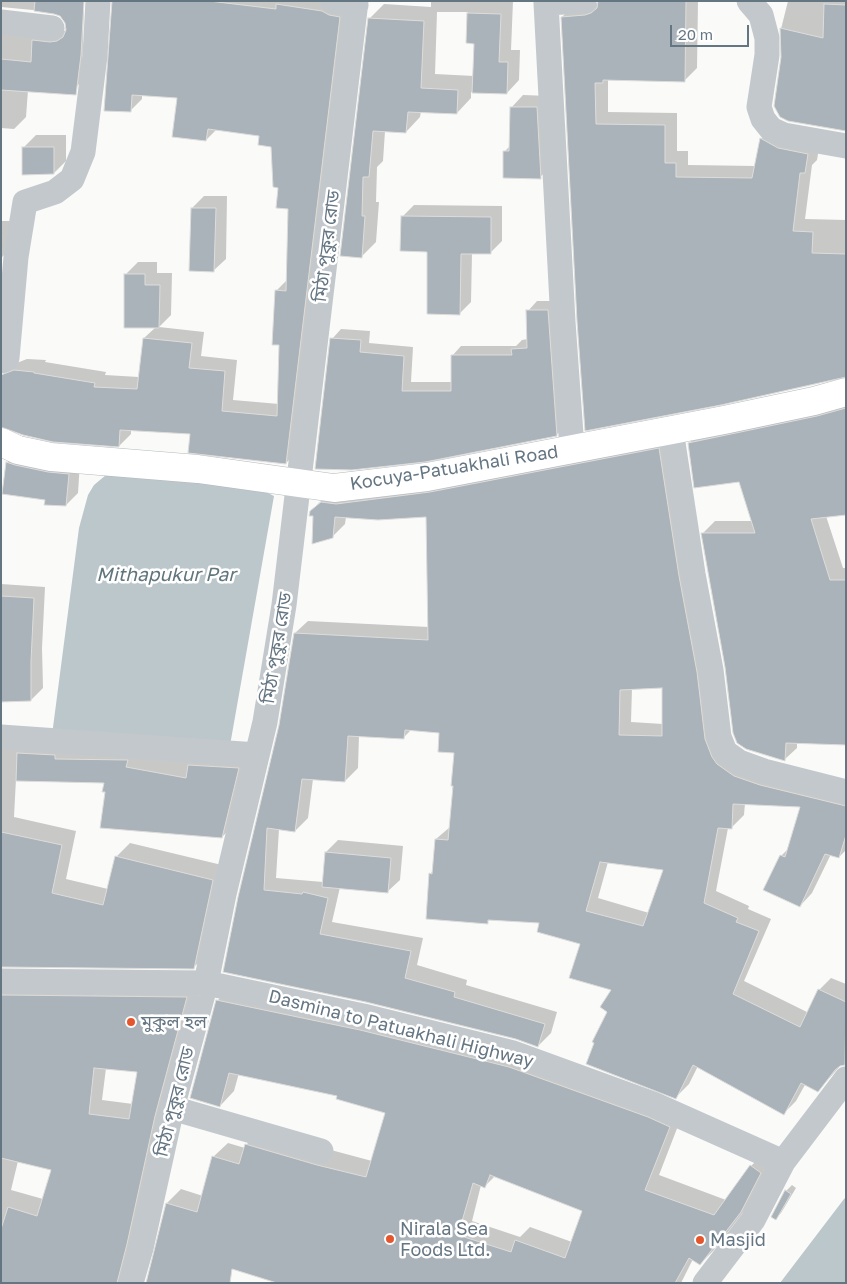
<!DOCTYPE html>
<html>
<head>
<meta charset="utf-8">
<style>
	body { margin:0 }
	#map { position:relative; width:847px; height:1284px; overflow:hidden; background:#fafaf8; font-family:"Golos Text",sans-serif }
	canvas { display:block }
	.frame { position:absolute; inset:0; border:2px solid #657683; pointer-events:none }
	.scale { position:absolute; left:670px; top:25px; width:79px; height:22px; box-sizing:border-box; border:2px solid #657683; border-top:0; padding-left:6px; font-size:15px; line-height:18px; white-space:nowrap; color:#657683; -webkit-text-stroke:4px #fff; paint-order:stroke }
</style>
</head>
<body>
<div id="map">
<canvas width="847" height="1284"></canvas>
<div class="frame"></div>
<div class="scale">20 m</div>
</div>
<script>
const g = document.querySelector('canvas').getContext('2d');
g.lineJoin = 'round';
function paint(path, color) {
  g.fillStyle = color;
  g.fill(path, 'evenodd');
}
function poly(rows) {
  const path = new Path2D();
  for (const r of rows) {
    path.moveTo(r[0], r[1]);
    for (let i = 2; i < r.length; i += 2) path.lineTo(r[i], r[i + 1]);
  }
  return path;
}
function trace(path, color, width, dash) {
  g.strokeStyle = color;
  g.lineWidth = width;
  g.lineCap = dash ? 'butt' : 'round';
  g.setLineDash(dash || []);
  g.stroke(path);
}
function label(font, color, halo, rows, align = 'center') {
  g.font = font + ' "Golos Text","Noto Sans Bengali",sans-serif';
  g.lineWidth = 5;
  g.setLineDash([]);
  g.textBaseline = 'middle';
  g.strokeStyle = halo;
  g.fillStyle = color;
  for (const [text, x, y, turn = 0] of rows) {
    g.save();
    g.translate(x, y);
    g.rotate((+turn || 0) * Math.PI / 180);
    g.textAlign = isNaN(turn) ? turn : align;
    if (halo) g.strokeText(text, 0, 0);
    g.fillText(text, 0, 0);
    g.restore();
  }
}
const water = poly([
	[106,475,256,487,274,496,229,751,52,735,79,528,88,495,94,485],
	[846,1197,846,1283,780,1283,844,1199]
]);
const shadow = poly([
	[1,1,84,1,82,81,70,93,28,90,26,117,14,129,1,128,1,18,64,31,67,30,67,22,62,16,54,12,1,7],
	[114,1,338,1,351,5,298,451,286,463,191,433,131,430,131,434,119,446,2,376,14,364,27,359,46,360,45,362,106,372,105,375,139,377,144,338,156,327,125,275,138,262,157,262,157,273,172,273,171,315,159,327,204,332,201,356,237,360,233,400,279,404,280,344,276,291,287,280,289,208,279,186,272,146,260,135,217,129,206,140,178,97,142,94,142,99,130,111],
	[431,1,513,1,511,50,520,50,519,80,507,93,471,92,471,98,457,113,421,111,420,117,406,132,385,131,383,161,377,167,376,202,379,202,376,242,361,257,341,255,370,18,384,4,431,7],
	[437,12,468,12,468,42,475,43,474,76,435,74],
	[599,1,698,1,697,68,684,81,608,79,608,112,677,113,677,151,688,151,688,165,756,166,761,139,774,126,820,142,817,160,812,165,805,219,846,220,846,376,586,429,562,17,575,4,599,3],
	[788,1,846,1,846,130,781,116,777,111,775,106,783,55,781,29],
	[523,95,549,96,553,165,540,177,504,152,510,146,511,108],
	[36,135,66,135,66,161,54,173,23,148],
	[204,196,227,196,226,259,213,271,192,208],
	[414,205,502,206,502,241,490,253,472,253,471,302,460,313,429,250,402,217],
	[1,221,13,221,11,248,1,258],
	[537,301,557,301,566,426,556,435,424,460,332,339,341,329,370,331,369,343,413,347,411,382,452,382,452,356,461,346,516,346,522,340,528,339,528,311],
	[846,400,846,514,826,516,843,568,846,568,846,744,797,742,797,748,784,760,726,667,703,533,715,521,752,521,740,481,689,443,701,431],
	[672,436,724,745,846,791,846,850,839,857,831,854,812,893,800,906,781,856,789,848,801,806,745,803,744,815,731,828,728,828,716,891,749,906,748,909,771,919,744,981,809,1013,819,990,831,978,846,984,846,1063,841,1065,818,1091,806,1083,796,1101,783,1114,698,1066,689,1084,676,1097,609,1011,613,990,581,943,541,922,491,919,487,922,430,874,434,870,436,839,450,827,455,752,440,732,412,729,403,738,359,735,358,768,345,781,313,779,308,818,295,831,279,829,276,878,323,882,326,852,338,840,403,846,400,880,387,892,340,887,332,922,423,938,417,965,467,980,466,985,557,1012,551,1033,538,1046,517,1038,367,1001,224,971,280,726,295,633,308,621,429,627,428,515,346,517,345,524,332,537,311,511,324,498],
	[663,686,663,724,631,722,632,688],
	[608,862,665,869,649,913,598,898],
	[20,450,80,462,78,493,66,505,46,499,3,493,7,462],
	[1,584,45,587,42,648,43,688,31,700,1,701],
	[1,727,253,754,236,823,222,837,106,791,106,782,16,779,14,817,76,831,66,879,108,889,116,857,130,843,226,866,208,953,194,967,1,965],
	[1,969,200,984,141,1283,1,1283],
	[106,1068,138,1071,133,1104,102,1100],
	[18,1161,52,1169,43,1199,11,1190],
	[232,986,683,1113,659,1175,726,1200,751,1166,765,1152,774,1158,755,1197,714,1250,700,1264,693,1259,681,1283,281,1283,209,1261,167,1203,181,1189,203,1196,213,1157,228,1143,245,1148,246,1145,260,1131,372,1161,387,1112,339,1095,239,1073,234,1091,220,1106,217,1001],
	[496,1175,584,1210,572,1242,530,1227,520,1237,472,1221,481,1185,485,1186],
	[792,1185,796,1188,781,1213,776,1218,772,1217,786,1191]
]);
const building = poly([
	[35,1,84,1,81,55,76,95,1,90,1,59,31,62,32,40,50,42,57,41,63,37,66,30,65,23,60,16,54,14,34,11,35,1],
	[112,1,209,1,276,9,276,4,322,11,329,15,340,17,286,464,188,453,190,434,120,430,119,447,53,442,23,435,1,427,1,375,14,370,34,372,34,373,95,383,94,387,137,389,143,338,192,343,189,368,225,371,222,411,277,416,279,345,272,345,275,290,286,291,288,209,276,208,278,188,273,187,271,147,258,145,259,136,208,129,206,141,172,137,177,98,132,95,131,112,104,111,112,1],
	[598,1,686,1,685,82,603,80,603,83,595,83,596,124,665,125,665,163,676,163,676,177,752,178,760,138,778,148,808,154,805,173,800,173,793,231,813,232,812,253,846,254,846,377,721,405,585,431,577,321,561,17,585,15,591,13,597,8,598,1],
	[824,4,846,5,846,131,788,121,780,117,774,106,781,57,780,28,823,38,824,4],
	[467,13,501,14,499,62,508,62,507,94,472,93,474,44,466,43,467,13],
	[368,18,424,21,421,88,458,90,457,114,408,112,406,133,373,131,369,177,363,177,362,216,365,216,362,258,340,256,368,18],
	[510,107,537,107,541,179,503,178,503,151,509,151,510,107],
	[22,147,54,147,54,174,22,175,22,147],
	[191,208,216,208,214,272,189,271,191,208],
	[401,216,491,217,491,254,461,254,460,315,427,314,427,252,400,251,401,216],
	[124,274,145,274,145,285,160,285,159,328,124,328,124,274],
	[526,310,548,310,557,436,425,462,352,470,315,469,330,338,361,340,360,352,404,356,402,391,451,391,451,355,512,355,511,349,527,348,526,310],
	[846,408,846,515,811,519,830,580,846,580,846,745,786,743,785,761,746,749,737,743,733,733,725,667,701,533,755,533,739,482,694,488,688,443,817,416,846,408],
	[659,448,679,576,697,672,705,739,712,757,717,764,734,776,760,785,846,806,846,835,839,858,825,854,800,907,763,890,780,855,785,857,800,807,733,804,732,829,718,828,704,903,738,918,736,922,759,931,733,994,800,1027,818,989,846,1002,845,1065,840,1066,835,1070,818,1092,801,1083,784,1115,693,1065,676,1099,586,1064,594,1043,592,1042,607,1012,600,1007,611,990,569,978,580,944,537,932,539,923,488,920,488,924,426,919,429,873,432,874,435,839,448,840,453,786,451,786,454,753,438,752,439,733,405,730,404,739,348,736,345,782,302,779,295,832,267,828,264,890,302,894,303,892,328,898,320,934,411,951,405,978,455,992,454,997,545,1024,538,1047,516,1039,366,1002,223,972,238,897,279,725,294,633,428,640,426,517,378,520,335,517,333,538,312,544,313,516,309,516,310,511,321,502,336,504,430,492,659,448],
	[662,688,662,736,619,735,620,690,662,688],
	[600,862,663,870,643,926,586,911,600,862],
	[6,462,15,465,48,472,69,474,66,506,44,505,45,500,2,494,6,462],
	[1,596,34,598,31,661,31,701,1,702,1,596],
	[17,753,55,755,55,759,128,760,126,767,186,778,188,765,239,768,222,838,100,828,105,792,102,792,104,783,16,781,17,753],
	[1,832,62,845,52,893,103,905,115,856,213,880,194,969,1,967,1,832],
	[325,852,391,858,388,893,322,887,325,852],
	[1,995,187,997,155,1116,127,1244,117,1283,1,1283,1,1229,8,1207,37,1216,51,1170,1,1158,1,995],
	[94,1068,137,1072,129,1119,89,1114,94,1068],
	[216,1000,360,1030,509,1067,648,1117,670,1127,645,1190,714,1215,750,1165,761,1173,741,1212,700,1265,689,1258,675,1283,277,1283,232,1269,230,1283,146,1283,166,1203,197,1212,212,1156,239,1164,245,1144,317,1165,366,1177,385,1113,336,1099,337,1096,229,1073,220,1107,190,1098,216,1000],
	[490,1175,582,1211,565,1258,515,1240,511,1252,458,1235,473,1183,485,1188,490,1175],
	[785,1190,791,1194,776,1220,771,1217,785,1190]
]);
const minor = poly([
	[332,1,356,5],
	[749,1,761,15,767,38,767,55,759,107,763,119,771,129,784,135,846,146],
	[1,22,52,28],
	[1,361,7,358,16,257,25,202,55,192,72,179,83,152,95,56,98,1],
	[671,430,693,574,711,670,719,737,725,752,739,762,764,771,846,792],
	[572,449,563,322,546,3,584,1],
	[1,737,257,755],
	[1,981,206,983,363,1016,513,1053,653,1104,783,1162],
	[172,1108,321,1151],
	[131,1283,141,1248,172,1108,206,983,224,894,265,722,284,605,356,1],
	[705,1283,753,1220,783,1162,846,1079]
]);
const major = poly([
	[1,442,18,450,51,457,198,469,334,488,427,477,724,420,814,401,846,392]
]);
const markers = [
	[131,1022,5,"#e4572e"],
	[390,1239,5,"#e4572e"],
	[700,1240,5,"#e4572e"]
];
const streetNames = [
	["মিঠা পুকুর রোড",327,246,-83],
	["Kocuya-Patuakhali Road",454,468,-9],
	["মিঠা পুকুর রোড",277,648,-81],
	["Dasmina to Patuakhali Highway",401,1029,14],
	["মিঠা পুকুর রোড",175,1102,-76]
];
const poiNames = [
	["মুকুল হল",141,1022],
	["Nirala Sea",400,1229],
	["Foods Ltd.",400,1250],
	["Masjid",710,1240]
];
const waterNames = [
	["Mithapukur Par",166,575]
];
paint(water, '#bbc7cb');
paint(shadow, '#0003');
paint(building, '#aab3b9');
trace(building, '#dcdcda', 1);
trace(major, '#b5babe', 29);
trace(minor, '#c3c8cc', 25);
trace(major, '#fff', 28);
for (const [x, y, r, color] of markers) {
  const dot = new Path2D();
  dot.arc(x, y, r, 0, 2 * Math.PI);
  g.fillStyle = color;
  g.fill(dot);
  trace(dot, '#fff', 2);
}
label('18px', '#657683', '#fff', streetNames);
label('18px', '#657683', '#fff', poiNames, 'left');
label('italic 19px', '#60757c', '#fff', waterNames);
</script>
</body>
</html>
